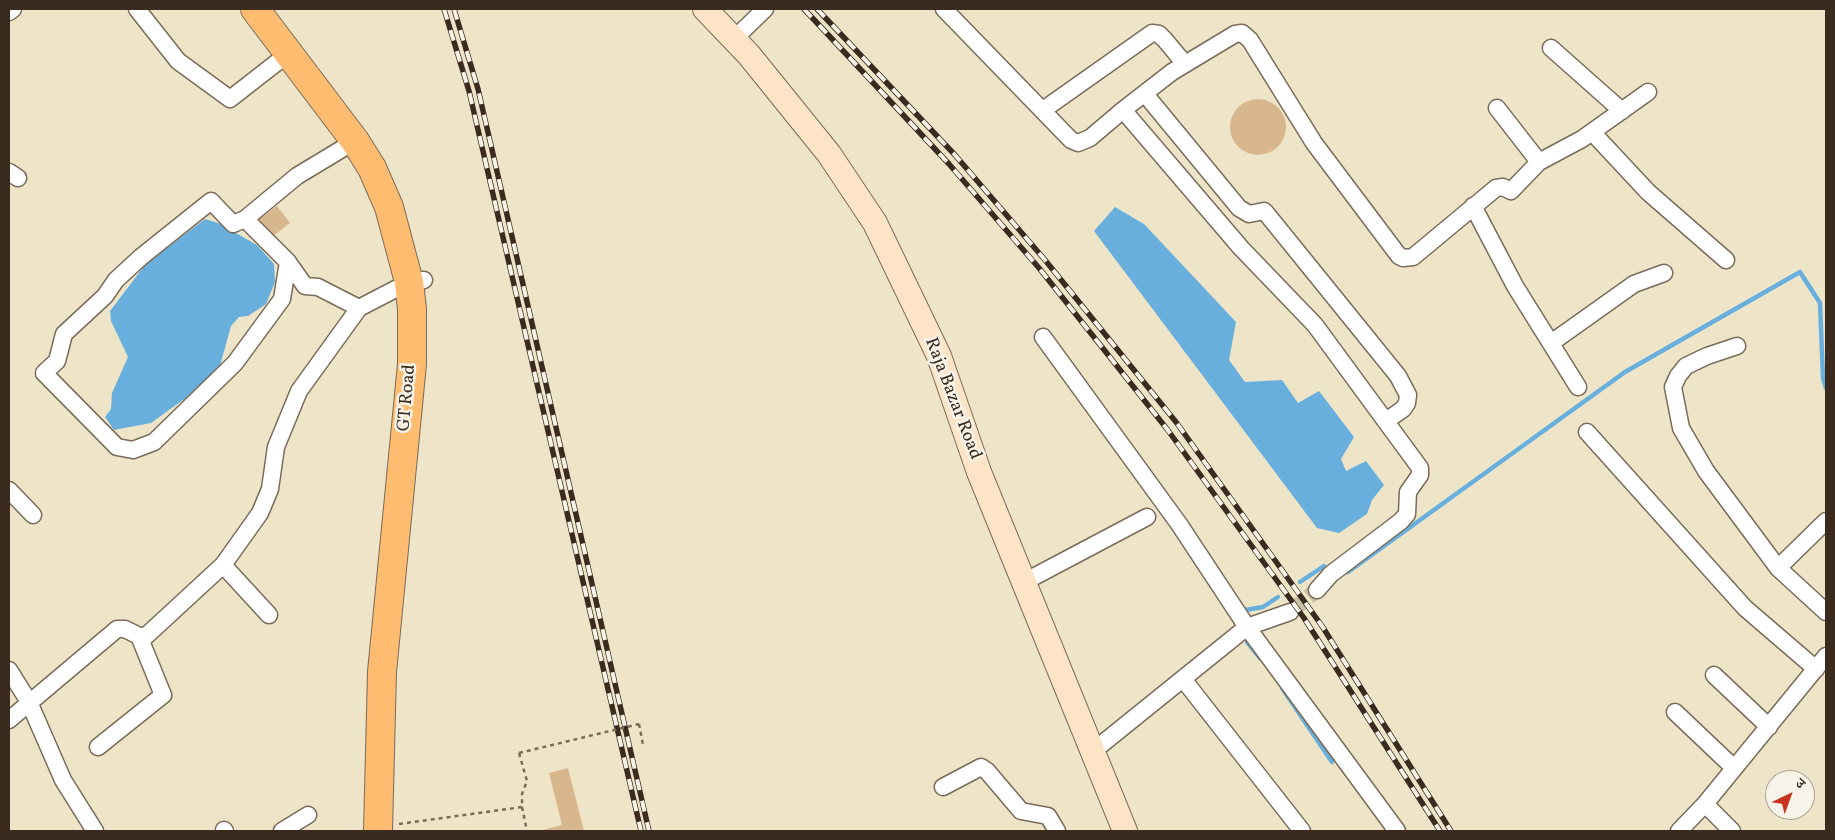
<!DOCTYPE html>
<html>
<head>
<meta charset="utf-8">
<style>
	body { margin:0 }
	#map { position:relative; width:1835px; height:840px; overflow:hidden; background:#eee5c8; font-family:Vollkorn,"Noto Serif Devanagari",serif }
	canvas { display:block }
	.frame { position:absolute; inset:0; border:10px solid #3b2a1e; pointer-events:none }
	.north { position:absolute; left:1765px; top:770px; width:50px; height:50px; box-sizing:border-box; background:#f7f3e8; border:1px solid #aca397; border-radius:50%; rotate:42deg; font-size:14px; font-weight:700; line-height:20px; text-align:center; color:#3b2a1e }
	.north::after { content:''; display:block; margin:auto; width:18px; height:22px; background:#c8321e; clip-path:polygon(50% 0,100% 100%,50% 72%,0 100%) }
</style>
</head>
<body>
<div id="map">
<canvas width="1835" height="840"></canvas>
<div class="frame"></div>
<div class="north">उ</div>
</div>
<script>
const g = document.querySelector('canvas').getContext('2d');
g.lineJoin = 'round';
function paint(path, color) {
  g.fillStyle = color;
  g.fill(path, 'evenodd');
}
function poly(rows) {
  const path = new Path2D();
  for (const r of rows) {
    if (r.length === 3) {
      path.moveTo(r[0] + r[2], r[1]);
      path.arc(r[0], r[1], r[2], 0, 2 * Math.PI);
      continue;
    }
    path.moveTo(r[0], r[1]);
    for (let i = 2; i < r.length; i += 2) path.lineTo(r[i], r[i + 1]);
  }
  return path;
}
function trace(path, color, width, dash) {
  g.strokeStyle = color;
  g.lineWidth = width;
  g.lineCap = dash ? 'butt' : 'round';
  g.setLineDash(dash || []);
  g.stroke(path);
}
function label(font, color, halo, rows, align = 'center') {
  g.font = font + ' Vollkorn,serif';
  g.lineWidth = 5;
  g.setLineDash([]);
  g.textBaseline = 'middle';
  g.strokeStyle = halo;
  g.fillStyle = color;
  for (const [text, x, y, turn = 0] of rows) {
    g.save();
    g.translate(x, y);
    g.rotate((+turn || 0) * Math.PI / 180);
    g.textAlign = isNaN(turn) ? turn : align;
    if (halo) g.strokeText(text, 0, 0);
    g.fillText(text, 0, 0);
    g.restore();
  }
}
const water = poly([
	[1115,207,1144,224,1236,322,1229,360,1245,382,1282,380,1298,403,1319,391,1354,437,1341,459,1346,471,1366,461,1384,485,1372,500,1367,514,1339,533,1317,528,1094,231],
	[205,219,218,223,257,245,274,264,275,282,266,304,248,316,239,317,231,326,220,366,187,397,151,423,114,430,105,417,111,409,112,393,128,357,111,321,110,311,145,265]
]);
const stream = poly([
	[1348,572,1625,372,1800,272,1820,303,1823,378,1826,388],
	[1300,582,1324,566],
	[1245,610,1263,607,1278,597],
	[1247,642,1260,658],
	[1282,688,1332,762]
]);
const building = poly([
	[1258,127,28],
	[277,206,290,223,272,237,258,220],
	[568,768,584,831,539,831,562,825,549,773]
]);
const streetTunnel = poly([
	[1290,612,1317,590]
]);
const path = poly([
	[639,724,643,745],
	[522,807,527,831],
	[399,824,522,807,522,794,527,781,519,753]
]);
const street = poly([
	[137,9,178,61,230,99,289,53],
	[944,9,1071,140,1078,143,1090,138,1123,110,1241,248,1315,325,1420,468,1420,475,1408,492,1407,514,1401,521,1331,574,1317,590],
	[9,12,13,9],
	[733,40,765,9],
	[1551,48,1622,111],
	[1145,94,1239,208,1249,214,1264,211,1266,213,1398,376,1408,395,1407,403,1403,409,1386,421],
	[1497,108,1539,162],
	[1043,110,1152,33,1159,34,1165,40,1185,64],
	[1123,110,1172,72,1235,34,1242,33,1250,40,1314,143,1399,256,1403,258,1413,257,1496,188,1503,187,1511,191,1539,162,1582,139,1648,92],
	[1592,132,1648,192,1726,260],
	[9,172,18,178],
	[1473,206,1515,286,1578,387],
	[245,219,297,176,355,141],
	[288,262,282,299,235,363,154,442,133,450,117,447,44,373,57,361,64,334,105,296,116,280,141,257,211,201,233,224,245,219,288,262,305,286,318,287,359,308],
	[1043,337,1179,524,1247,627,1397,831],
	[1551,343,1634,284,1664,273],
	[1737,346,1707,356,1686,366,1678,376,1673,387,1681,428,1706,471,1778,568,1826,612],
	[1587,432,1745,608,1816,669],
	[9,490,33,515],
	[223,565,269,615],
	[1778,568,1826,521],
	[1024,582,1147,517],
	[9,670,29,702,63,780,95,831],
	[1714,675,1769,727],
	[1183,679,1302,831],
	[1675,712,1734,768],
	[9,720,117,629,125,629,139,636,146,636,223,565,260,513,270,489,276,447,299,391,359,308,409,282,424,280],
	[98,747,163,695,139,636],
	[1092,752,1247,627,1290,612],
	[943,787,981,767,987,771,1021,811,1048,816,1057,831],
	[224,830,225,831],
	[282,831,308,815],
	[1679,831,1705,804],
	[1732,831,1705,804,1826,656]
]);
const secondary = poly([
	[705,9,749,55,829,154,875,223,939,356,979,472,1125,831]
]);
const highway = poly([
	[255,9,355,141,372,168,389,207,409,282,412,309,412,364,382,672,378,831]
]);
const rail = poly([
	[444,9,469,91,641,831],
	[454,9,478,89,649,831],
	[804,9,949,164,1039,268,1167,429,1304,618,1440,831],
	[817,9,955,155,1045,260,1176,422,1322,626,1451,831]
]);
const pathBridge = poly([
	[519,753,639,724]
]);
const streetNames = [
	["GT Road",408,398,-85],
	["Raja Bazar Road",952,399,69]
];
paint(water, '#68afde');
trace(stream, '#68afde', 4.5);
paint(building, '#d8b68e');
trace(streetTunnel, '#cac0a6', 16, [16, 8]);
trace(street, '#7a6b5a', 19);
trace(secondary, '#7a6b5a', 26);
trace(highway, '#7a6b5a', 30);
trace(path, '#7a6b5a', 2.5, [4, 4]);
trace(street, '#fff', 16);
trace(secondary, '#fee4c6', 24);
trace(highway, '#fdbc70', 28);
trace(rail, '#3b2a1e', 5.5);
trace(rail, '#f7f3e8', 4, [11]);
trace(pathBridge, '#7a6b5a', 2.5, [4, 4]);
label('18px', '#3b2a1e', '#f7f3e8', streetNames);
</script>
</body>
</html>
